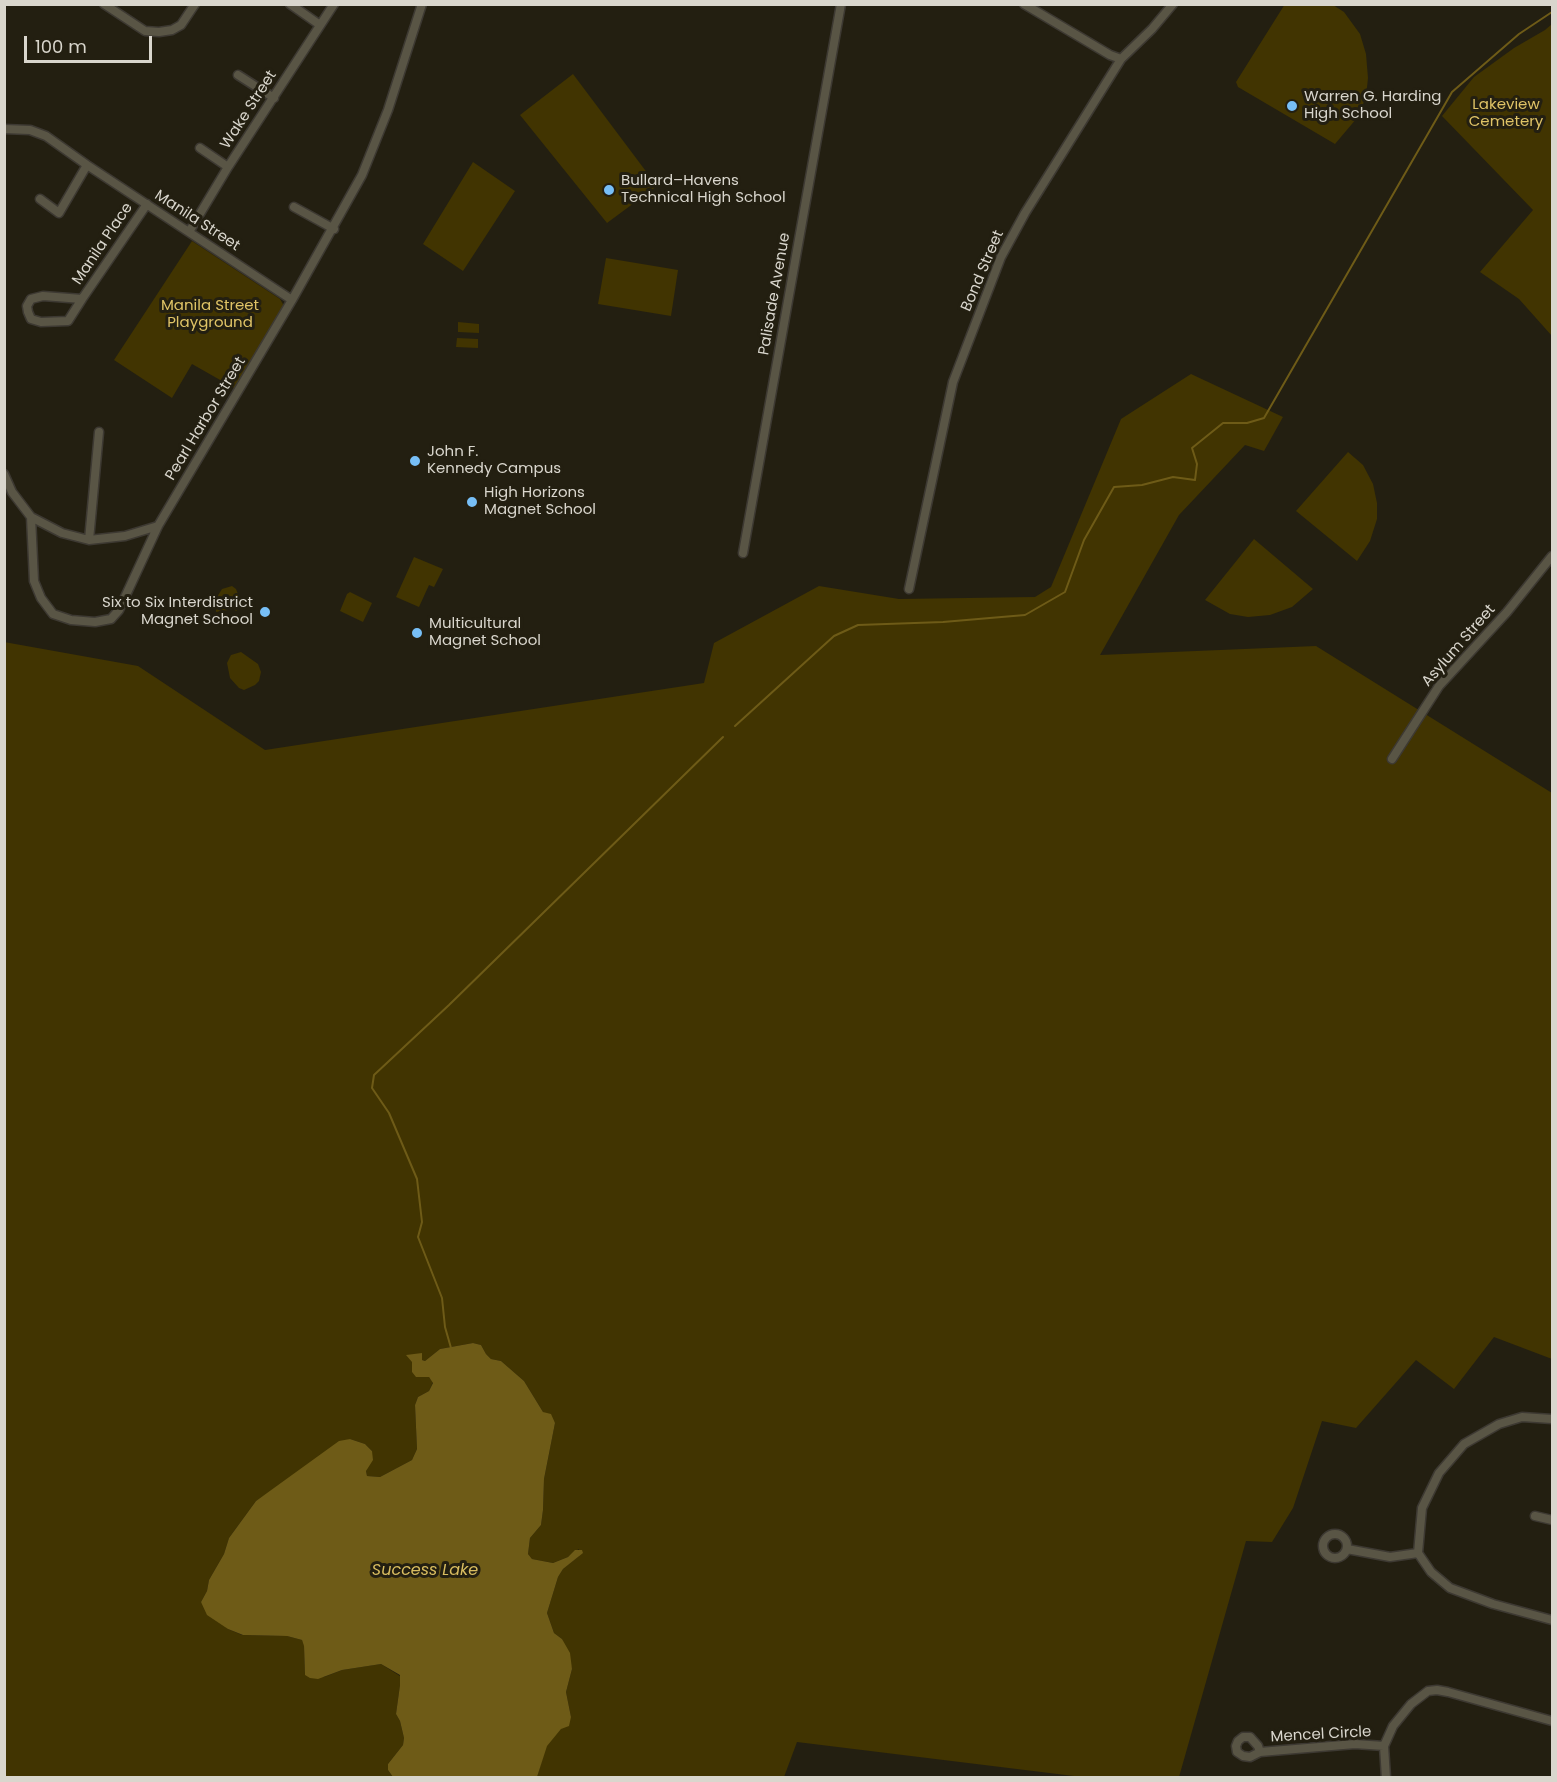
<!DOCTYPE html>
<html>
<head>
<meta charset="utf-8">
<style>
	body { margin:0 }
	#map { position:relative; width:1557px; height:1782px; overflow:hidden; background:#231f11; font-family:Poppins,sans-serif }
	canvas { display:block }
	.frame { position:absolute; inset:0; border:6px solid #d9d6cd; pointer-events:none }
	.scale { position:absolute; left:24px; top:36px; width:128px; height:27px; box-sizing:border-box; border:3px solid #d9d6cd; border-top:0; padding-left:8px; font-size:18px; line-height:21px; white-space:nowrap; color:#d9d6cd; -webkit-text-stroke:4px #231f11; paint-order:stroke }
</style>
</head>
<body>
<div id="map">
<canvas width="1557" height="1782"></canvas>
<div class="frame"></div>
<div class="scale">100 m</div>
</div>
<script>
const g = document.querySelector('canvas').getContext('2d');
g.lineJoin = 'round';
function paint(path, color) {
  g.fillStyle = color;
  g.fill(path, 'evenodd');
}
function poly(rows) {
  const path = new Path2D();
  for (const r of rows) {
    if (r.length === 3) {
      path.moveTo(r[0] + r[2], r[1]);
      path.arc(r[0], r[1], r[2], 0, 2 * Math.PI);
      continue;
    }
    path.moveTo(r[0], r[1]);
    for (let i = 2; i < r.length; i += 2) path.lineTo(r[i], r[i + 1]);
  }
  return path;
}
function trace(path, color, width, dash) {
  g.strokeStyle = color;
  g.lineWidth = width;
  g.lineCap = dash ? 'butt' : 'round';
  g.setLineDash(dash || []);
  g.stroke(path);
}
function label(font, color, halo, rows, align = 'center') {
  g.font = font + ' Poppins,sans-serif';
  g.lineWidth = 6;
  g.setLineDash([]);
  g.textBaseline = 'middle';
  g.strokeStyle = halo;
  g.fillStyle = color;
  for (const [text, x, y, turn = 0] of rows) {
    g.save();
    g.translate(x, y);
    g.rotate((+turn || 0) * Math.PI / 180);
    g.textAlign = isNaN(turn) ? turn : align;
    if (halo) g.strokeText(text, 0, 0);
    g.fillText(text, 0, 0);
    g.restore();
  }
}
const green = poly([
	[1285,4,1333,5,1344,12,1360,34,1366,54,1368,78,1366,97,1357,118,1335,144,1238,87,1236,82],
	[1552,24,1552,336,1519,299,1480,272,1533,210,1442,116,1474,77,1514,48,1545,30],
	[573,74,657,186,607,223,520,115],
	[473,162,515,191,463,271,423,244],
	[192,241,280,299,284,306,236,389,192,364,172,398,114,360],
	[606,258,678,270,671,316,598,304],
	[458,322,479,324,479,333,458,332],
	[457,338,478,339,478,348,456,347],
	[1191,374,1283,417,1264,451,1245,445,1179,515,1100,655,1316,646,1552,793,1552,1359,1494,1337,1454,1389,1416,1360,1356,1428,1322,1421,1293,1508,1272,1542,1246,1541,1179,1777,1082,1777,797,1742,784,1777,537,1777,546,1746,571,1717,566,1692,572,1669,562,1639,554,1633,547,1613,558,1577,563,1569,579,1556,579,1549,568,1557,553,1563,532,1559,528,1554,530,1538,541,1525,543,1510,544,1479,555,1423,543,1412,524,1381,501,1361,491,1359,486,1354,481,1345,473,1343,440,1349,425,1361,422,1360,422,1353,412,1362,412,1372,429,1377,433,1382,429,1391,418,1397,415,1405,417,1449,412,1460,380,1477,367,1476,366,1471,372,1451,365,1444,350,1439,256,1501,229,1538,224,1554,209,1580,207,1591,201,1602,228,1629,242,1635,287,1636,302,1640,304,1645,305,1675,324,1677,342,1670,381,1664,400,1676,400,1685,396,1714,400,1721,404,1738,403,1745,388,1764,388,1770,393,1777,5,1777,4,642,138,666,265,750,704,683,714,643,819,586,899,599,1035,597,1051,587,1121,419],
	[1348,452,1363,465,1373,484,1377,503,1377,519,1370,541,1357,561,1296,511],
	[1254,539,1313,589,1292,607,1270,615,1248,617,1230,614,1205,600],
	[414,557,443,569,434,587,429,585,419,607,396,597],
	[232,586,236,589,239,597,239,608,236,611,234,609,216,612,215,603,217,597,222,589],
	[350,592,372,603,363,622,340,611,347,594],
	[241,652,258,664,261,672,259,681,255,685,244,690,239,688,230,678,227,663,231,655]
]);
const water = poly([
	[473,1343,481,1345,486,1354,491,1359,501,1361,524,1381,543,1412,551,1414,555,1423,544,1479,543,1510,541,1525,530,1538,528,1554,532,1559,553,1563,568,1557,575,1550,582,1550,583,1553,563,1569,558,1577,547,1613,554,1633,562,1639,570,1653,572,1669,566,1692,571,1717,569,1726,561,1729,547,1746,537,1777,393,1777,388,1770,388,1764,403,1745,404,1738,400,1721,396,1714,400,1685,400,1675,381,1664,342,1670,318,1679,310,1678,305,1675,304,1646,302,1640,287,1636,243,1635,228,1629,207,1615,201,1602,207,1591,209,1580,224,1554,229,1538,256,1501,339,1441,350,1439,365,1444,372,1451,373,1460,366,1471,367,1476,380,1477,412,1460,417,1449,415,1405,418,1397,429,1391,433,1383,429,1377,416,1377,412,1372,412,1362,406,1355,422,1353,422,1360,425,1361,440,1349]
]);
const stream = poly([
	[735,726,834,636,858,625,943,622,1025,615,1065,592,1084,540,1114,487,1142,485,1173,477,1195,480,1197,464,1192,448,1223,423,1247,423,1264,418,1452,92,1519,34,1552,12],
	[451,1348,445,1327,442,1298,418,1237,422,1222,417,1179,389,1113,372,1088,374,1075,449,1005,723,737]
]);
const street = poly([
	[104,4,145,31,159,32,172,30,181,25,195,4],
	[290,4,320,25],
	[1024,4,1110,55,1121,59],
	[238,75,274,98],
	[4,129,30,130,46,136,87,165,292,300],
	[200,148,228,167],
	[40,199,59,213,87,165],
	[294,207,334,229],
	[189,232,228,167,334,4],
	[82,299,68,321,41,322,31,319,28,312,27,306,31,299,43,296,82,299,147,204],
	[4,474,12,492,31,517,34,581,41,598,53,614,71,620,95,622,111,619,119,610,158,526,292,300,362,175,388,110,422,4],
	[31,517,62,533,89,540,125,536,158,526],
	[89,540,99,432],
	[743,553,841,4],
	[909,589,953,382,1001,257,1025,213,1121,59,1152,29,1173,4],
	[1392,759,1439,686,1507,612,1552,556],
	[1535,1516,1552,1520],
	[1335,1546,12],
	[1347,1549,1390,1557,1418,1553],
	[1418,1553,1422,1508,1439,1473,1464,1444,1499,1424,1522,1417,1552,1419],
	[1418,1553,1431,1572,1450,1588,1493,1604,1552,1620],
	[1260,1752,1258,1746,1250,1737,1243,1737,1238,1741,1236,1746,1237,1752,1243,1756,1250,1757,1260,1752,1355,1744,1384,1746],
	[1386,1778,1384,1746,1393,1726,1411,1704,1428,1691,1437,1690,1448,1692,1552,1721]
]);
const markers = [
	[1292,106,6,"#77bff7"],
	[609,190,6,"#77bff7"],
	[415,461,6,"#77bff7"],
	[472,502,6,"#77bff7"],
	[265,612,6,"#77bff7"],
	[417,633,6,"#77bff7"]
];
const poiNames = [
	["Warren G. Harding",1304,97],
	["High School",1304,114],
	["Bullard–Havens",621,181],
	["Technical High School",621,198],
	["John F.",427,452],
	["Kennedy Campus",427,469],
	["High Horizons",484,493],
	["Magnet School",484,510],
	["Six to Six Interdistrict",253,603,"right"],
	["Magnet School",253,620,"right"],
	["Multicultural",429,624],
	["Magnet School",429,641]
];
const parkNames = [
	["Lakeview",1506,105],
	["Cemetery",1506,122],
	["Manila Street",210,306],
	["Playground",210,323]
];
const streetNames = [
	["Wake Street",249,110,-57],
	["Manila Street",197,221,33],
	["Manila Place",103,244,-56],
	["Bond Street",983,271,-67],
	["Palisade Avenue",775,294,-80],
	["Pearl Harbor Street",206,419,-59],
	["Asylum Street",1459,646,-49],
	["Mencel Circle",1321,1735,-3]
];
const waterNames = [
	["Success Lake",425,1571]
];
paint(green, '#413401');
paint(water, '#6e5b17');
trace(stream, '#6e5b17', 2);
trace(street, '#3d3932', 11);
trace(street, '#595545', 8);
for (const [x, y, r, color] of markers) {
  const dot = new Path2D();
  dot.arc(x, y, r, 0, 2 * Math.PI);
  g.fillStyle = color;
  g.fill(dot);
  trace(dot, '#231f11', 2);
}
label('15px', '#d9d6cd', '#231f11', poiNames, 'left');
label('15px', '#dfc366', '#231f11', parkNames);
label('15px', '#d9d6cd', '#231f11', streetNames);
label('italic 16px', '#d9bd60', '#231f11', waterNames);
</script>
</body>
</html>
